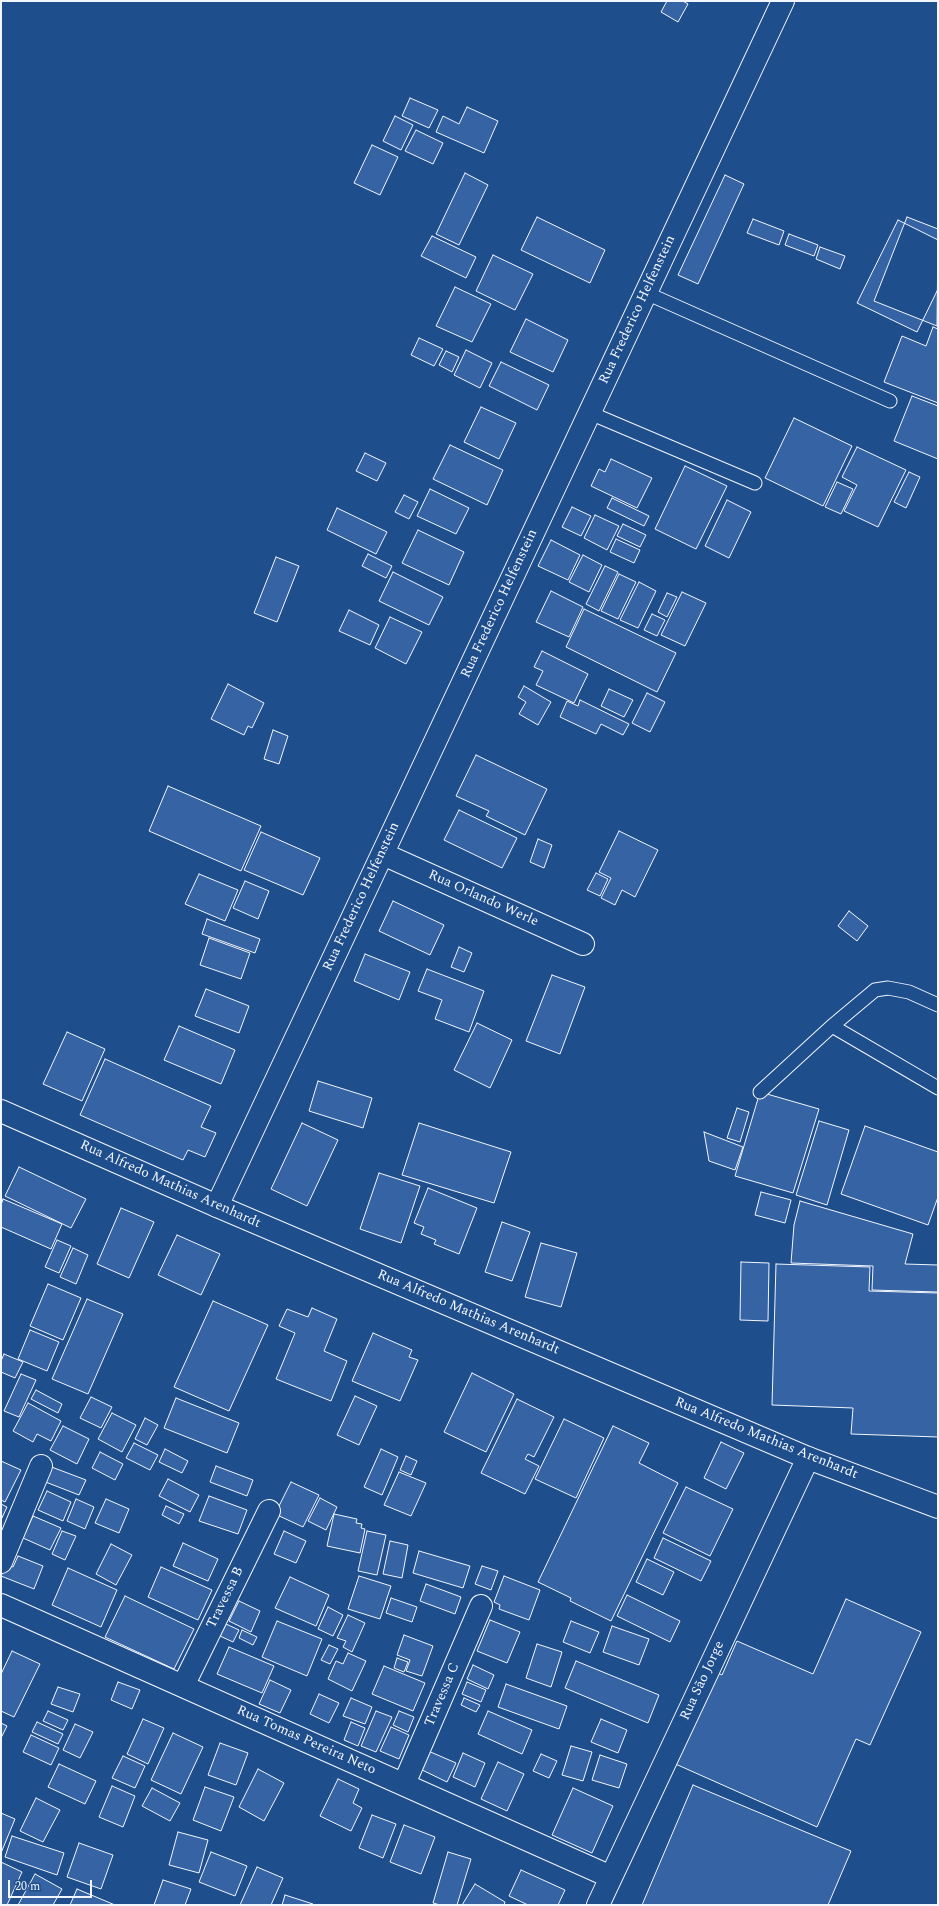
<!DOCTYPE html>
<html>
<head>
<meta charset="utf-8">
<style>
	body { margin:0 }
	#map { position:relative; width:939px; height:1906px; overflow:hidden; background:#1f4e8c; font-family:Spectral,serif }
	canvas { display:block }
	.frame { position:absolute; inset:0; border:2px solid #f2f6ff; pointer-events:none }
	.scale { position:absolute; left:8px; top:1880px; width:84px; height:18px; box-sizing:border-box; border:2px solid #f2f6ff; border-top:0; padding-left:5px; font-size:12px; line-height:14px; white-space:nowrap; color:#f2f6ff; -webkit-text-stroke:3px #1f4e8c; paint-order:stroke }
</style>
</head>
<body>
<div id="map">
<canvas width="939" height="1906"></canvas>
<div class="frame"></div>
<div class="scale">20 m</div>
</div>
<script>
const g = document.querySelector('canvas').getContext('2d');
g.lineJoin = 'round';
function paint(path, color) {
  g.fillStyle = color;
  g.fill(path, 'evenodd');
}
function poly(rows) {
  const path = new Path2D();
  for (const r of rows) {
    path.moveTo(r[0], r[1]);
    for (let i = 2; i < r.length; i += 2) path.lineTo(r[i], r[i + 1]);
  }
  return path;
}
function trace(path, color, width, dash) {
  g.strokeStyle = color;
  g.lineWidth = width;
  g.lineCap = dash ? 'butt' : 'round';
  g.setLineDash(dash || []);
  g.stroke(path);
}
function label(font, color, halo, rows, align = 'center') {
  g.font = font + ' Spectral,serif';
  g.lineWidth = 3;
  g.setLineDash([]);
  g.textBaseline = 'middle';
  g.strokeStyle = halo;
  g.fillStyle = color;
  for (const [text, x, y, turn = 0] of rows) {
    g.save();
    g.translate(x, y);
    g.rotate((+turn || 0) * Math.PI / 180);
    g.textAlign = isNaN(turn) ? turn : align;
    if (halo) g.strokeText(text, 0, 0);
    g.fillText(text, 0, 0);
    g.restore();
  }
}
const building = poly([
	[667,1,683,1,688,4,678,22,661,12,667,1],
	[410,98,438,110,429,128,402,116,410,98],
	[467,107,498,121,484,153,436,132,443,116,459,124,467,107],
	[395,116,413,125,401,150,383,141,395,116],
	[416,130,443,143,433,164,405,151,416,130],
	[372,145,398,157,380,195,354,183,372,145],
	[465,173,488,185,459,245,436,234,465,173],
	[725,175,744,184,698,284,678,275,725,175],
	[537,217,605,250,590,283,521,250,537,217],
	[907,217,938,229,937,326,874,301,907,217],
	[753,219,784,231,779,245,747,233,753,219],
	[898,220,938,240,938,289,917,332,857,303,898,220],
	[789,234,818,245,814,256,785,245,789,234],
	[432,236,476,257,466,278,421,256,432,236],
	[820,247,845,256,840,269,816,259,820,247],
	[493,255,533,274,515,310,476,291,493,255],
	[455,287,491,304,472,342,436,326,455,287],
	[526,319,568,340,553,372,510,352,526,319],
	[933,327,938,329,938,403,884,382,902,336,926,346,933,327],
	[419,338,443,349,434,366,411,355,419,338],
	[466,350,492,363,480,388,454,375,466,350],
	[446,351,459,357,452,372,439,365,446,351],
	[501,362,549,385,537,410,489,386,501,362],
	[912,396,938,406,938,459,894,441,912,396],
	[481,407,516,423,499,459,464,442,481,407],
	[794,418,852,446,823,506,765,478,794,418],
	[450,445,503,470,487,505,433,479,450,445],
	[857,447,906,470,878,527,844,511,857,485,842,477,857,447],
	[365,453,386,463,377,481,356,471,365,453],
	[611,459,652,478,637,508,591,486,599,469,605,472,611,459],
	[685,466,727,486,696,549,655,529,685,466],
	[909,472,920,477,906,508,894,502,909,472],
	[837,482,853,489,841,514,825,507,837,482],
	[430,489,469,508,456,534,417,516,430,489],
	[404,495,418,502,409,519,395,512,404,495],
	[612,498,649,516,644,526,607,508,612,498],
	[727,500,751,512,729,558,705,546,727,500],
	[572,507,591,516,581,536,562,527,572,507],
	[337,508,387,532,376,554,327,530,337,508],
	[595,515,619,526,607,550,584,538,595,515],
	[623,524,646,535,640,547,617,536,623,524],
	[418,530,464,552,449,585,402,563,418,530],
	[616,539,640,550,634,563,610,552,616,539],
	[551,540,580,555,568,580,538,566,551,540],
	[368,554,392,566,386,578,362,566,368,554],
	[583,555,602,565,589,592,569,582,583,555],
	[276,557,299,566,277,622,254,613,276,557],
	[605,566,618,572,599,611,586,604,605,566],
	[393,572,443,597,429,625,379,601,393,572],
	[619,574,636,582,618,619,601,611,619,574],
	[639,582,656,591,638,628,620,620,639,582],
	[551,591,583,607,569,637,536,622,551,591],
	[682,592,706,603,685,646,661,635,682,592],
	[667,593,677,597,667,617,658,612,667,593],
	[584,609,676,653,657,692,566,647,584,609],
	[349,610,379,625,370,645,339,631,349,610],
	[652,614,665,620,657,636,644,630,652,614],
	[390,617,422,632,406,664,375,648,390,617],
	[542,651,588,674,574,703,536,685,543,671,534,667,542,651],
	[228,684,264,703,252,728,248,726,244,735,211,719,228,684],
	[524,686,551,702,538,725,519,714,526,702,518,697,524,686],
	[609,689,633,700,624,717,601,706,609,689],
	[647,693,665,702,650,732,632,723,647,693],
	[580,700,629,724,623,735,601,724,596,734,560,717,567,701,578,706,580,700],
	[273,730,288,736,279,764,264,759,273,730],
	[476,755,547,789,525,835,486,816,489,811,456,796,476,755],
	[168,786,261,826,241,871,149,831,168,786],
	[459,810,517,838,502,868,444,840,459,810],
	[619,831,658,850,635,897,622,890,615,905,601,898,611,878,599,872,619,831],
	[261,832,320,858,303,895,244,870,261,832],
	[538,839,552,845,544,868,530,862,538,839],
	[596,873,608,879,600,896,587,890,596,873],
	[199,874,238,890,225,921,185,904,199,874],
	[245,881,269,891,258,919,233,908,245,881],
	[393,901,444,925,430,955,379,931,393,901],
	[849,911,868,926,857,941,838,926,849,911],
	[207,919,260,939,255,953,202,934,207,919],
	[209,938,250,953,241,979,200,965,209,938],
	[459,947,472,953,464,972,451,967,459,947],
	[365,954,410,972,399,1000,354,981,365,954],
	[427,969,484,991,469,1032,435,1019,442,1000,418,991,427,969],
	[552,975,585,987,560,1054,526,1041,552,975],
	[206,989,249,1006,239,1033,195,1016,206,989],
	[477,1023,512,1040,490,1088,454,1070,477,1023],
	[179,1026,235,1050,221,1084,164,1060,179,1026],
	[67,1032,105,1049,82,1101,43,1084,67,1032],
	[105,1059,211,1106,201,1127,216,1133,205,1157,188,1150,183,1160,80,1115,105,1059],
	[318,1081,372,1098,363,1128,309,1111,318,1081],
	[760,1092,819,1109,793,1193,735,1176,760,1092],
	[737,1108,749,1112,740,1142,727,1138,737,1108],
	[819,1121,849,1130,827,1205,796,1195,819,1121],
	[302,1123,338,1140,307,1206,271,1189,302,1123],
	[419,1123,511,1152,494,1203,402,1175,419,1123],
	[865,1126,938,1152,938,1197,928,1225,841,1194,865,1126],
	[704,1132,743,1147,735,1170,709,1161,704,1132],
	[19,1167,86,1199,71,1228,5,1196,19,1167],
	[379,1173,420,1186,401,1243,360,1229,379,1173],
	[428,1188,477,1208,459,1254,434,1244,436,1240,421,1234,424,1227,414,1223,428,1188],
	[761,1192,791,1200,785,1223,755,1215,761,1192],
	[3,1199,62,1224,51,1249,1,1227,1,1205,3,1199],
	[800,1201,913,1234,905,1264,938,1265,938,1292,872,1290,873,1266,791,1263,794,1225,800,1201],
	[121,1208,154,1222,129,1278,97,1264,121,1208],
	[502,1222,530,1232,512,1281,485,1272,502,1222],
	[177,1235,220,1254,201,1295,158,1275,177,1235],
	[57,1240,71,1246,59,1273,45,1267,57,1240],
	[541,1243,577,1253,561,1307,525,1297,541,1243],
	[73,1248,88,1255,76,1284,60,1277,73,1248],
	[741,1262,769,1263,768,1321,740,1320,741,1262],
	[776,1264,870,1267,869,1291,938,1293,938,1437,851,1434,853,1408,772,1405,776,1264],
	[48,1284,81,1298,63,1340,30,1326,48,1284],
	[87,1299,123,1314,88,1394,52,1379,87,1299],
	[213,1301,268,1325,229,1411,174,1387,213,1301],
	[312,1308,337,1319,324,1351,347,1361,331,1401,276,1379,295,1333,279,1326,287,1309,308,1317,312,1308],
	[30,1330,59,1342,47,1371,18,1359,30,1330],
	[373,1333,412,1350,409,1357,418,1360,400,1401,352,1381,373,1333],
	[4,1354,23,1362,15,1378,1,1372,1,1361,4,1354],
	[472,1373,514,1394,486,1452,444,1432,472,1373],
	[21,1374,36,1380,19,1417,4,1411,21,1374],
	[36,1390,62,1404,58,1413,31,1399,36,1390],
	[355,1396,377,1406,359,1445,337,1435,355,1396],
	[91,1397,112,1407,101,1428,80,1418,91,1397],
	[176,1398,239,1423,227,1453,164,1428,176,1398],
	[517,1399,554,1417,534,1457,528,1454,525,1459,539,1466,525,1494,481,1473,517,1399],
	[28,1403,61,1421,51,1441,37,1434,33,1442,13,1431,28,1403],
	[112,1413,136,1425,122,1452,98,1439,112,1413],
	[145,1418,158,1425,147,1445,135,1439,145,1418],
	[564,1419,604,1438,576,1498,535,1479,564,1419],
	[63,1426,89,1439,77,1464,50,1450,63,1426],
	[613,1426,649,1443,639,1463,678,1483,611,1621,570,1601,571,1598,538,1582,613,1426],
	[721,1442,744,1453,726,1489,704,1478,721,1442],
	[134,1443,158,1455,150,1470,126,1458,134,1443],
	[165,1449,188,1461,182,1473,159,1462,165,1449],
	[381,1449,398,1457,382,1495,364,1487,381,1449],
	[100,1452,123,1464,115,1480,92,1468,100,1452],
	[406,1456,417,1461,411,1475,400,1470,406,1456],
	[1,1461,21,1470,5,1502,1,1500,1,1461],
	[49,1466,86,1480,79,1495,43,1481,49,1466],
	[216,1466,253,1480,247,1496,210,1482,216,1466],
	[399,1472,426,1483,411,1516,384,1505,399,1472],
	[168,1479,199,1495,190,1512,159,1496,168,1479],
	[291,1482,319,1495,303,1527,275,1514,291,1482],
	[686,1487,733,1509,710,1556,663,1533,686,1487],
	[47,1491,71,1502,63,1521,38,1510,47,1491],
	[209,1496,247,1510,238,1534,199,1521,209,1496],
	[320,1498,337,1507,326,1530,308,1521,320,1498],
	[76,1499,94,1507,85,1529,67,1521,76,1499],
	[106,1499,129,1509,119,1533,95,1523,106,1499],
	[1,1504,7,1507,1,1520,1,1504],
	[166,1506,184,1514,179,1524,162,1515,166,1506],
	[334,1514,357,1519,356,1523,362,1524,361,1528,365,1529,360,1553,327,1546,334,1514],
	[33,1516,61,1528,50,1550,23,1538,33,1516],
	[62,1531,76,1536,65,1560,52,1554,62,1531],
	[284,1531,306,1541,296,1563,274,1554,284,1531],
	[367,1531,386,1535,377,1575,358,1571,367,1531],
	[663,1538,711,1561,701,1581,654,1558,663,1538],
	[390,1541,408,1545,402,1578,383,1574,390,1541],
	[183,1543,218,1559,208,1581,173,1566,183,1543],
	[111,1544,132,1555,116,1585,96,1574,111,1544],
	[419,1551,470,1566,463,1588,413,1573,419,1551],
	[18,1556,43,1566,34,1589,1,1576,6,1564,13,1567,18,1556],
	[647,1559,674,1572,663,1595,636,1582,647,1559],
	[482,1566,498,1571,491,1590,475,1584,482,1566],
	[161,1567,212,1590,198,1620,148,1597,161,1567],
	[68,1568,117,1590,101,1627,52,1605,68,1568],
	[359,1576,391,1586,380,1619,348,1609,359,1576],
	[504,1576,540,1590,529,1620,499,1609,500,1605,494,1602,504,1576],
	[290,1577,329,1595,316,1626,275,1608,290,1577],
	[426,1584,461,1597,455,1614,420,1601,426,1584],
	[627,1595,680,1621,670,1642,617,1616,627,1595],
	[125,1596,194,1629,174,1669,105,1637,125,1596],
	[391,1598,417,1607,412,1622,386,1613,391,1598],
	[846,1599,921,1632,870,1745,856,1739,817,1827,671,1762,712,1670,722,1675,737,1641,813,1674,846,1599],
	[239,1601,260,1611,251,1632,229,1621,239,1601],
	[328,1607,343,1615,333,1636,318,1629,328,1607],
	[348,1615,365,1623,352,1652,343,1647,346,1641,337,1638,348,1615],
	[490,1620,520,1632,507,1663,477,1651,490,1620],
	[277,1621,322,1639,307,1676,262,1657,277,1621],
	[571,1621,599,1632,590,1653,563,1642,571,1621],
	[226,1624,239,1630,233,1642,220,1636,226,1624],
	[612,1626,649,1639,639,1665,603,1652,612,1626],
	[242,1630,257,1637,253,1645,239,1638,242,1630],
	[404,1635,433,1646,422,1676,406,1671,410,1660,397,1655,404,1635],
	[537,1644,562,1652,551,1687,526,1678,537,1644],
	[329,1645,338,1649,330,1664,321,1660,329,1645],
	[229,1647,274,1666,262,1693,217,1674,229,1647],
	[12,1651,40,1664,14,1717,1,1711,1,1674,12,1651],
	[348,1653,366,1661,352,1691,328,1679,336,1661,343,1664,348,1653],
	[397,1658,408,1662,404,1672,394,1668,397,1658],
	[576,1661,659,1695,648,1723,565,1688,576,1661],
	[473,1665,494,1675,488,1689,467,1679,473,1665],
	[384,1666,425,1683,413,1711,372,1694,384,1666],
	[270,1680,291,1690,280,1713,259,1704,270,1680],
	[118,1682,140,1690,132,1709,111,1700,118,1682],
	[467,1682,486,1690,481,1702,462,1694,467,1682],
	[506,1684,567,1706,559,1729,498,1707,506,1684],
	[58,1687,80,1694,73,1712,51,1704,58,1687],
	[319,1694,339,1703,329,1723,310,1714,319,1694],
	[351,1698,372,1707,365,1724,343,1716,351,1698],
	[464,1698,480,1705,476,1712,461,1705,464,1698],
	[48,1711,68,1720,63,1730,43,1721,48,1711],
	[376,1711,392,1717,376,1752,361,1746,376,1711],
	[399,1711,414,1717,408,1732,393,1725,399,1711],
	[488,1711,532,1730,522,1754,478,1734,488,1711],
	[143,1719,164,1728,148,1764,127,1754,143,1719],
	[601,1719,627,1730,618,1753,591,1742,601,1719],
	[37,1722,63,1734,58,1744,32,1732,37,1722],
	[351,1722,365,1728,358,1746,344,1740,351,1722],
	[1,1723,7,1726,1,1738,1,1723],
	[75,1724,93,1732,80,1758,63,1750,75,1724],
	[391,1727,409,1735,399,1759,380,1751,391,1727],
	[173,1733,203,1747,181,1794,151,1780,173,1733],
	[31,1735,59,1748,51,1765,23,1752,31,1735],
	[220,1743,248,1753,236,1785,208,1775,220,1743],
	[571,1746,592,1752,583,1781,562,1775,571,1746],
	[426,1750,456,1763,447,1782,418,1768,426,1750],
	[463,1753,485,1763,475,1787,453,1777,463,1753],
	[541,1754,557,1761,549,1778,533,1771,541,1754],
	[600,1755,627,1764,619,1788,592,1780,600,1755],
	[123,1756,145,1766,135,1788,112,1778,123,1756],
	[498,1762,524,1774,507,1811,481,1799,498,1762],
	[59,1764,96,1781,85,1804,48,1787,59,1764],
	[258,1769,284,1783,264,1821,239,1807,258,1769],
	[338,1779,359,1789,353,1803,362,1808,351,1831,320,1816,338,1779],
	[693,1785,851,1851,828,1905,642,1905,693,1785],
	[112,1786,135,1796,123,1827,99,1817,112,1786],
	[205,1787,234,1797,221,1831,193,1820,205,1787],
	[152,1788,180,1803,170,1821,142,1806,152,1788],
	[573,1788,613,1806,592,1853,552,1835,573,1788],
	[36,1798,60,1810,43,1842,20,1831,36,1798],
	[1,1813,15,1819,1,1853,1,1813],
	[372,1815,396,1824,383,1858,359,1848,372,1815],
	[404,1825,435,1837,421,1874,390,1862,404,1825],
	[178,1832,208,1840,199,1873,169,1865,178,1832],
	[12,1836,64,1853,57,1875,5,1857,12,1836],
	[79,1843,113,1855,101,1889,67,1877,79,1843],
	[211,1852,247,1866,235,1896,199,1882,211,1852],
	[448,1852,471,1859,457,1905,440,1905,433,1903,448,1852],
	[1,1862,22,1872,7,1905,1,1905,1,1862],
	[257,1867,283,1878,271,1905,240,1905,257,1867],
	[521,1870,565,1890,558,1905,528,1905,509,1896,521,1870],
	[35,1874,62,1889,53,1905,18,1905,35,1874],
	[163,1880,191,1889,185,1905,154,1905,163,1880],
	[475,1884,505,1902,504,1905,462,1905,475,1884],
	[77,1889,115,1905,70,1905,77,1889],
	[285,1895,313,1904,313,1905,282,1905,285,1895]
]);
const lane = poly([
	[646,293,890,401],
	[590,413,755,483],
	[832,1026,938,1088],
	[760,1092,832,1026,875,990,888,988,909,992,938,1005]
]);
const street = poly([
	[383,854,583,944],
	[217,1206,783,1],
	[1,1562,41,1466],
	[1,1605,611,1877],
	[183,1686,269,1511],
	[404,1784,481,1606],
	[598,1905,808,1458]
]);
const secondary = poly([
	[1,1111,217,1206,808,1458,938,1507]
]);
const streetNames = [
	["Rua Frederico Helfenstein",638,310,-65],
	["Rua Frederico Helfenstein",500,604,-65],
	["Rua Frederico Helfenstein",362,897,-65],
	["Rua Orlando Werle",483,899,24],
	["Rua Alfredo Mathias Arenhardt",170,1185,24],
	["Rua Alfredo Mathias Arenhardt",468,1313,23],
	["Rua Alfredo Mathias Arenhardt",766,1439,22],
	["Travessa B",226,1598,-64],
	["Rua São Jorge",703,1681,-65],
	["Travessa C",443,1695,-67],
	["Rua Tomas Pereira Neto",306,1741,24]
];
paint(building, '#3563a3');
trace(building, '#f2f6ff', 1);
trace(lane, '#f2f6ff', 15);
trace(street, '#f2f6ff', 24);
trace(secondary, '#f2f6ff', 24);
trace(lane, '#1f4e8c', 13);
trace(street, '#1f4e8c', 22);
trace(secondary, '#1f4e8c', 22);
label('14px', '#f2f6ff', '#1f4e8c', streetNames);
</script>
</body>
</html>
